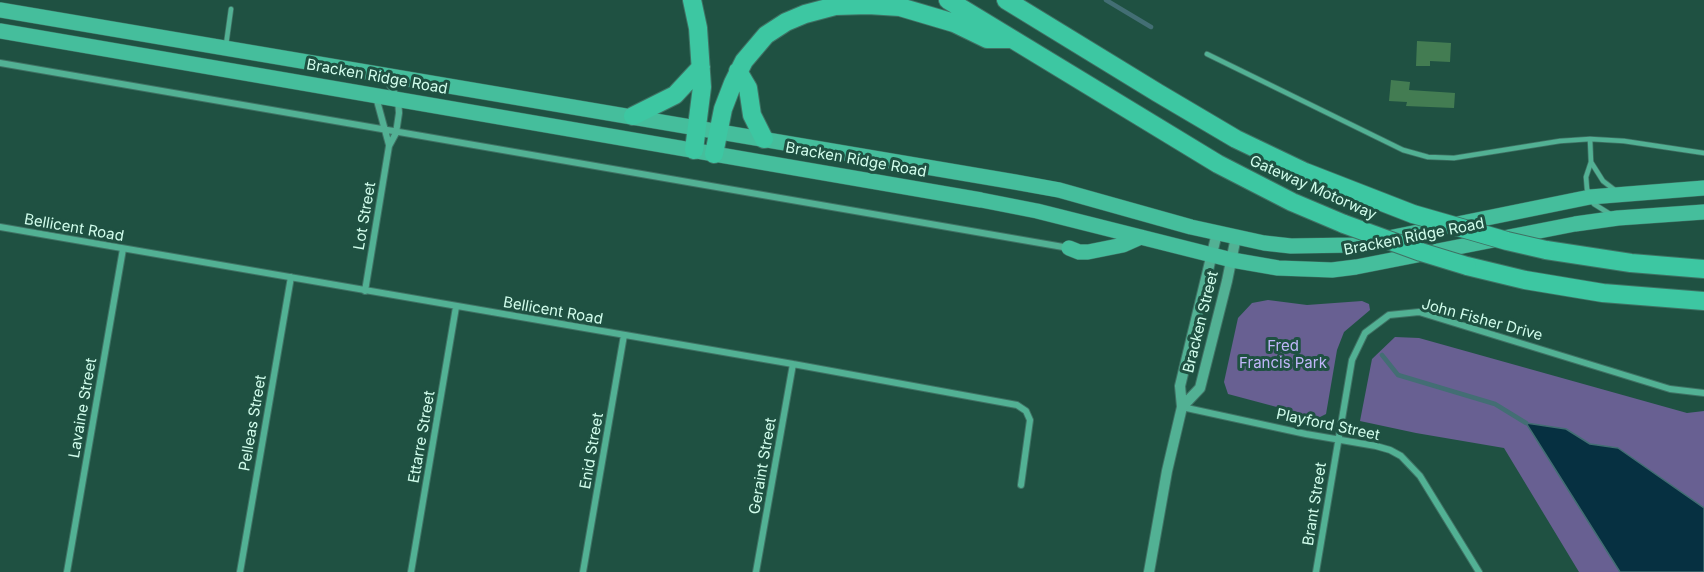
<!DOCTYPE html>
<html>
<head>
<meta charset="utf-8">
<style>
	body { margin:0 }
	canvas { display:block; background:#1f5142 }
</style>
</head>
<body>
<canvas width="1704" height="572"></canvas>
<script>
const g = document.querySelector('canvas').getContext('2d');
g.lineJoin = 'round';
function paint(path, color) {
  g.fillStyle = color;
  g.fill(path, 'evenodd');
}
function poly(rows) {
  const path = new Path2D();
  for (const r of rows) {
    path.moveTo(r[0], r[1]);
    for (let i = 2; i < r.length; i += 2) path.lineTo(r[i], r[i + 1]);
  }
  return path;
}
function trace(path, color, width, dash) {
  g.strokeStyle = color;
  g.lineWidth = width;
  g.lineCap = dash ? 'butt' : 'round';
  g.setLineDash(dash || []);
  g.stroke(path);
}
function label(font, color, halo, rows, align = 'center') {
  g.font = font + ' Inter,sans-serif';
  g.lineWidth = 6;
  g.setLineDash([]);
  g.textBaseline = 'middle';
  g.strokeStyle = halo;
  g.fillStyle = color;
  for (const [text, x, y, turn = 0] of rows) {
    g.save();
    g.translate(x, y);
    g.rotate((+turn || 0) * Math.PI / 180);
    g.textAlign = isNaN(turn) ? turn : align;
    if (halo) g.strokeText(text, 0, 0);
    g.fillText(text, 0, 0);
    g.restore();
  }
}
const green = poly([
	[1268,300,1307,305,1362,301,1369,304,1370,310,1344,332,1337,350,1326,414,1318,418,1228,394,1224,382,1238,318,1252,303],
	[1395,337,1419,338,1687,413,1704,411,1704,572,1579,572,1504,448,1416,433,1360,421,1372,359]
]);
const water = poly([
	[1526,423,1566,429,1590,444,1618,448,1704,508,1704,572,1620,572,1526,423]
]);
const stream = poly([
	[1106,0,1151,27],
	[1382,355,1398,375,1495,404,1526,423]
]);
const building = poly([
	[1417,41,1451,43,1450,62,1430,61,1430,66,1416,66],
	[1391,80,1410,82,1409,90,1455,93,1454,108,1406,106,1407,102,1389,101]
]);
const service = poly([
	[226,45,231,9],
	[1207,54,1403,150,1428,157,1454,158,1560,141,1590,139,1624,141,1704,153],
	[1590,139,1591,162,1586,177,1587,189,1594,204,1610,214],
	[1591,162,1603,181,1616,191]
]);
const minor = poly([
	[0,63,1069,248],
	[376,97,389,145],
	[0,227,793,364,1017,405,1026,411,1030,420,1021,485],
	[365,291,389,146,396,133,399,113,398,99,385,77],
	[1182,407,1306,434,1376,446,1390,450,1401,456,1420,476,1479,572],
	[67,572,123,249],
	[240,572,291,277],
	[411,572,456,307],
	[583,572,624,335],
	[756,572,793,364],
	[1316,572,1352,360,1365,333,1389,315,1419,312,1670,389,1704,393]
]);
const tertiary = poly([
	[1182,407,1200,388,1227,281,1236,237],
	[1149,572,1167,471,1182,407,1180,386,1217,233]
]);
const primary = poly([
	[0,10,1015,182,1059,190,1191,227,1264,243,1291,246,1354,245,1590,197,1704,188],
	[0,31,981,200,1037,211,1232,260,1278,268,1332,270,1356,267,1575,224,1618,218,1704,212],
	[1069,248,1079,252,1088,252,1123,245,1141,237]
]);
const motorway = poly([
	[692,0,698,28,702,87,694,150],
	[948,0,1218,164,1292,202,1344,224],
	[1006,0,1158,93,1236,139,1305,172,1413,214],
	[738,71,748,88,752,115,764,139],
	[633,116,675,95,701,67],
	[714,154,723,109,733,83,744,61,766,35,786,22,805,14,835,6,868,5,900,7,954,23,987,39,1010,39],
	[1546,250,1631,263,1704,269],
	[1467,266,1525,280,1603,293,1704,301]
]);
const motorwayBridge = poly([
	[1413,214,1507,241,1546,250],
	[1344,224,1421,252,1467,266]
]);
const streetNames = [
	["Bracken Ridge Road",377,77,10],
	["Bracken Ridge Road",856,160,10],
	["Gateway Motorway",1313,188,24],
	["Lot Street",365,216,-80],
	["Bellicent Road",74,228,10],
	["Bracken Ridge Road",1414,237,-11],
	["Bellicent Road",553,311,10],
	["John Fisher Drive",1482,320,15],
	["Bracken Street",1201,322,-76],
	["Lavaine Street",83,408,-80],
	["Pelleas Street",253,423,-80],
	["Playford Street",1328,425,12],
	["Ettarre Street",422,437,-80],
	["Enid Street",592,451,-80],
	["Geraint Street",763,466,-80],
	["Brant Street",1315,504,-81]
];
const parkNames = [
	["Fred",1283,346],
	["Francis Park",1283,363]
];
paint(green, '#686092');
paint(water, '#063041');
trace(water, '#436e74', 1.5);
trace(stream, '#436e74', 4.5);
paint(building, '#437c52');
trace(service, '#3f7264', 6);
trace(minor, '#3f7264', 8);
trace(tertiary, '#3f7264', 12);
trace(primary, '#3f7264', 16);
trace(motorway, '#3f7264', 20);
trace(service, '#52b194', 4.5);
trace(minor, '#52b194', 6);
trace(tertiary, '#52b194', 10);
trace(primary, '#45be9c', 15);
trace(motorway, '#3dc7a2', 18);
trace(motorwayBridge, '#3f7264', 20, []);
trace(motorwayBridge, '#3dc7a2', 18);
label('15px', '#d1fdec', '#1f5142', streetNames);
label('15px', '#c0b6f9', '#1f5142', parkNames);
</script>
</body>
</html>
